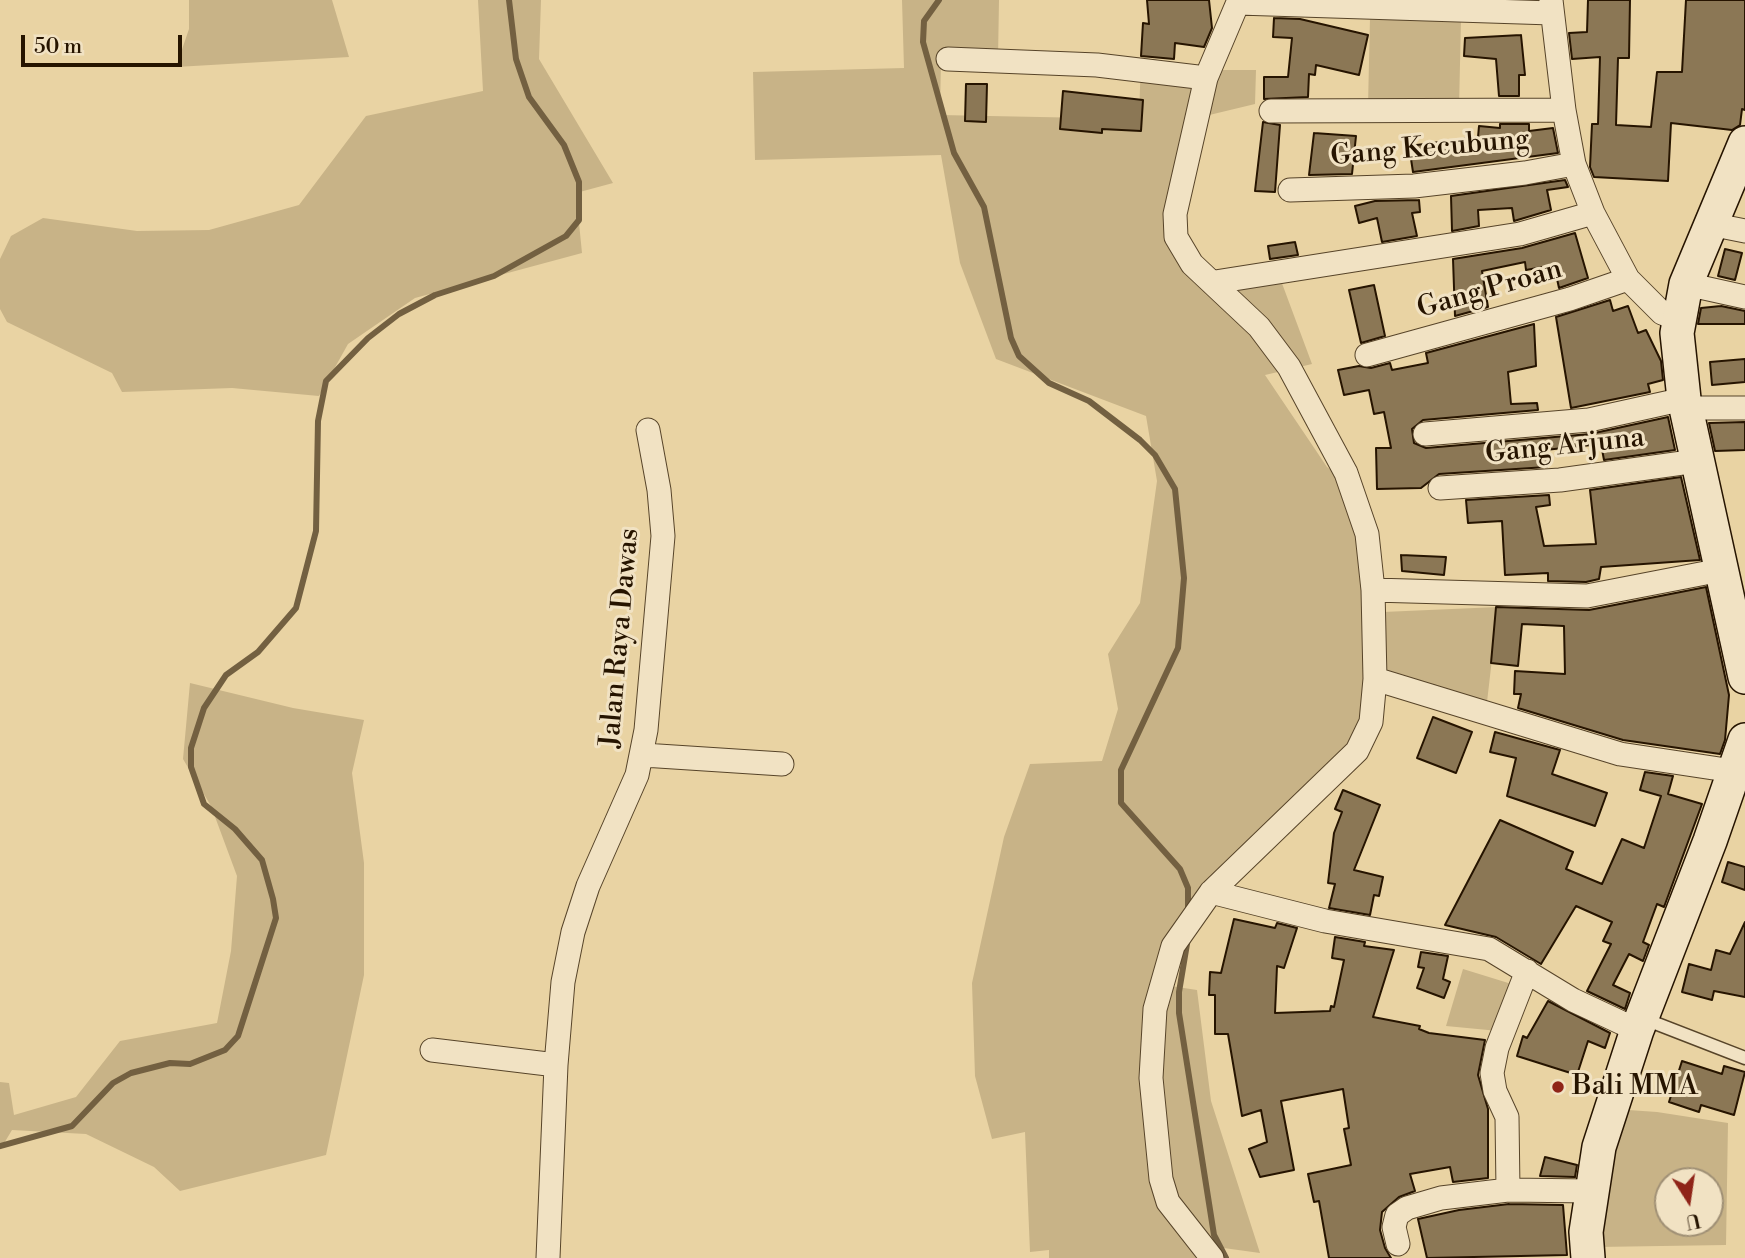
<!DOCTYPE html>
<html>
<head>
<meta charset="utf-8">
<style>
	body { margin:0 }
	#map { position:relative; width:1745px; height:1258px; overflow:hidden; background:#e9d3a3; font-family:"Libre Bodoni",serif }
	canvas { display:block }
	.north { position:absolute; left:1654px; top:1167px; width:70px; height:70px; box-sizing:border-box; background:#f1e2c3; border:2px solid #a09075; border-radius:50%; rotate:168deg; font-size:19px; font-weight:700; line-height:28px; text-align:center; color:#261400 }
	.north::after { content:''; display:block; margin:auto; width:24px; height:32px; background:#8f2418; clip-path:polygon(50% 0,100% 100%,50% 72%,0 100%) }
	.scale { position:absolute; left:21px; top:35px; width:161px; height:32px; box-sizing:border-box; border:4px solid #261400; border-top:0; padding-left:9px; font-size:21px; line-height:24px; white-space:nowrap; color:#261400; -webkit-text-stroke:5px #f1e2c3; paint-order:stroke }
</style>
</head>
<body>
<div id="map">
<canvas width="1745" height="1258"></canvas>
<div class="north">U</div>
<div class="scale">50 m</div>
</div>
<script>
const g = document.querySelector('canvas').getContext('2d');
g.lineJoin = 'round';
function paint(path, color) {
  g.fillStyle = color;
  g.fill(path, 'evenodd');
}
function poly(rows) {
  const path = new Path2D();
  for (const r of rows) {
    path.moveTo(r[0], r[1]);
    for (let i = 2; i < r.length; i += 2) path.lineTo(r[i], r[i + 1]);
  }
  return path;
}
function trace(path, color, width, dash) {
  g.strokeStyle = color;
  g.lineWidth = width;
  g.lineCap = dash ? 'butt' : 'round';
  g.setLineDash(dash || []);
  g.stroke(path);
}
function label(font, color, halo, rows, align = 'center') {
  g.font = font + ' "Libre Bodoni",serif';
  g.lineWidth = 6;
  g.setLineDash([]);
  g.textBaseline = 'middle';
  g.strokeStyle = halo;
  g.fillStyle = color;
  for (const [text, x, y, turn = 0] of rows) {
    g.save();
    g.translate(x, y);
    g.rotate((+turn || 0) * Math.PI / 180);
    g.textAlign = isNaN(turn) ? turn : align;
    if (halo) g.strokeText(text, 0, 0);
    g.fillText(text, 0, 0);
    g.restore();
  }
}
const green = poly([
	[189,0,332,0,349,57,176,67,189,29],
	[478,0,541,0,539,59,613,183,576,193,582,253,415,298,348,344,319,396,232,388,122,392,112,373,7,322,0,309,0,259,11,236,43,218,137,231,209,230,299,205,366,116,483,91],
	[902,0,999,0,998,58,941,57,940,115,1139,119,1141,57,1214,70,1256,70,1255,104,1201,117,1171,183,1183,256,1233,280,1280,278,1312,364,1265,375,1327,467,1353,487,1383,612,1498,607,1487,702,1381,682,1328,780,1211,889,1164,985,1197,990,1211,1101,1260,1253,1202,1245,1199,1258,1049,1258,1049,1250,1030,1252,1025,1132,992,1139,975,1076,972,983,1004,837,1030,764,1102,761,1118,709,1108,654,1140,603,1157,481,1146,416,996,359,960,263,941,155,755,160,753,72,904,68],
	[1370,18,1461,20,1459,108,1368,106],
	[190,683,293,708,364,720,352,773,364,863,364,975,326,1155,180,1191,154,1167,86,1134,12,1130,0,1150,0,1082,9,1083,14,1115,76,1097,120,1041,217,1023,231,951,237,876,211,806,183,759],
	[1463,969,1518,986,1509,1032,1446,1026],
	[1614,1109,1657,1112,1728,1123,1726,1245,1597,1247],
	[1668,1181,1710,1181,1710,1223,1668,1223]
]);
const stream = poly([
	[939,0,924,21,923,42,954,153,984,207,1011,338,1019,356,1049,383,1089,401,1140,440,1155,455,1175,489,1184,578,1178,648,1121,770,1121,803,1180,869,1188,888,1188,913],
	[1188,938,1179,992,1179,1013,1214,1235,1226,1258],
	[0,1146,72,1126,113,1083,131,1073,170,1063,190,1064,225,1050,238,1036,276,918,273,899,262,860,235,829,204,804,191,767,191,748,204,708,226,675,258,652,296,608,316,531,318,421,326,381,368,338,399,314,435,295,494,276,566,236,579,220,579,182,564,145,529,97,516,59,509,0]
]);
const building = poly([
	[1147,0,1209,0,1212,28,1204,47,1175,43,1174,59,1141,56,1143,23,1149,24,1147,0],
	[1588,0,1630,0,1629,58,1618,58,1616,125,1651,127,1657,72,1682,72,1686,0,1745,0,1745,110,1742,109,1740,125,1732,130,1671,123,1668,181,1594,177,1590,167,1592,124,1598,124,1600,57,1572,59,1569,33,1587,32,1588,0],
	[1274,18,1300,19,1368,35,1359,75,1316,65,1315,75,1309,74,1308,97,1264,99,1264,77,1288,77,1292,38,1273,37,1274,18],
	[1521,35,1525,75,1519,75,1519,96,1499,96,1496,59,1464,56,1465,38,1521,35],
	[966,84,987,84,986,122,965,121,966,84],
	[1063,91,1143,100,1141,131,1102,129,1102,133,1060,129,1063,91],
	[1263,122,1280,125,1275,192,1255,191,1263,122],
	[1500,124,1529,124,1529,131,1553,128,1558,153,1413,172,1409,146,1478,137,1479,126,1500,128,1500,124],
	[1314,133,1356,136,1352,174,1309,175,1314,133],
	[1565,180,1568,187,1547,190,1551,210,1514,221,1512,208,1478,210,1479,226,1452,231,1451,196,1565,180],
	[1419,200,1420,212,1412,213,1417,236,1382,242,1377,218,1359,223,1355,206,1375,201,1419,200],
	[1575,233,1588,278,1559,288,1554,265,1526,270,1525,262,1482,271,1488,307,1455,316,1453,259,1522,248,1575,233],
	[1295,242,1298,255,1270,259,1268,246,1295,242],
	[1725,249,1742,253,1735,280,1718,276,1725,249],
	[1374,285,1385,336,1361,343,1349,290,1374,285],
	[1610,300,1613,311,1628,306,1638,333,1646,330,1661,361,1663,380,1648,384,1650,392,1571,408,1556,317,1610,300],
	[1721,306,1745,311,1745,324,1698,324,1701,308,1721,306],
	[1534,324,1536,366,1508,372,1511,404,1537,403,1538,410,1423,420,1412,429,1414,443,1426,448,1590,434,1668,417,1675,450,1604,460,1601,444,1545,450,1547,467,1439,474,1421,488,1377,489,1376,448,1391,448,1384,412,1374,414,1369,390,1344,395,1338,370,1359,366,1371,368,1390,363,1392,370,1428,363,1426,353,1534,324],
	[1745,359,1745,382,1712,385,1710,362,1745,359],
	[1745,422,1745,450,1715,451,1709,423,1745,422],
	[1681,477,1700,560,1601,567,1599,579,1586,582,1548,581,1548,573,1505,575,1502,521,1468,523,1466,500,1549,495,1550,505,1536,507,1544,546,1596,544,1590,490,1681,477],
	[1401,555,1446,557,1444,575,1402,571,1401,555],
	[1706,587,1729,695,1725,740,1720,754,1623,740,1518,708,1521,694,1514,694,1515,671,1565,674,1564,626,1522,624,1518,666,1491,663,1496,607,1589,610,1706,587],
	[1433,717,1472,732,1456,773,1417,758,1433,717],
	[1495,732,1560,750,1552,774,1607,793,1595,826,1507,796,1516,758,1490,752,1495,732],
	[1645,772,1673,776,1668,794,1702,804,1664,907,1657,904,1643,942,1649,945,1643,961,1629,954,1613,985,1630,993,1625,1009,1587,991,1611,944,1603,941,1612,922,1576,906,1541,964,1496,937,1445,925,1500,820,1573,852,1566,869,1602,884,1622,839,1644,848,1661,796,1640,790,1645,772],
	[1343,790,1380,805,1354,870,1383,877,1379,896,1374,895,1370,915,1329,908,1335,884,1328,883,1334,833,1342,812,1335,809,1343,790],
	[1728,862,1745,867,1745,890,1722,882,1728,862],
	[1234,919,1275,928,1277,923,1297,928,1284,968,1277,966,1275,1013,1330,1011,1331,1006,1334,1007,1344,960,1332,958,1335,937,1365,942,1364,946,1394,950,1373,1017,1420,1026,1419,1029,1429,1033,1485,1040,1478,1075,1488,1109,1488,1178,1453,1182,1450,1167,1410,1174,1415,1191,1399,1197,1382,1212,1380,1230,1385,1248,1391,1258,1329,1258,1319,1201,1314,1202,1308,1174,1351,1165,1344,1129,1349,1128,1343,1089,1281,1101,1294,1170,1260,1177,1249,1149,1267,1142,1261,1110,1242,1116,1228,1034,1215,1034,1215,995,1209,995,1210,972,1221,973,1234,919],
	[1745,922,1745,997,1714,991,1712,1000,1682,992,1689,964,1711,970,1716,950,1730,954,1745,922],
	[1421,952,1448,956,1443,979,1450,982,1444,998,1417,988,1424,968,1418,967,1421,952],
	[1548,1001,1610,1033,1605,1048,1588,1041,1577,1075,1517,1056,1523,1036,1527,1038,1548,1001],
	[1682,1061,1722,1074,1724,1066,1745,1072,1734,1115,1701,1105,1699,1112,1669,1102,1682,1061],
	[1545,1157,1577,1165,1575,1177,1540,1176,1545,1157],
	[1509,1204,1563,1205,1567,1255,1427,1258,1418,1219,1459,1210,1509,1204]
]);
const service = poly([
	[1642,1018,1745,1058]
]);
const minor = poly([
	[1551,0,1564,110,1574,164,1593,213,1628,279,1662,313,1677,319],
	[1238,3,1552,13],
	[948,59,1097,65,1206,78],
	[1271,111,1564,110],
	[1290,190,1414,186,1525,173,1574,164],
	[1710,224,1745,231],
	[1215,282,1520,234,1593,213],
	[1686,284,1745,297],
	[1367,355,1570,299,1628,279],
	[1686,408,1745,408],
	[1425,434,1589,420,1684,399],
	[1440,488,1560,480,1697,461],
	[1373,590,1587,596,1721,570],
	[1375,679,1620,754,1733,771],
	[643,755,782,764],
	[1211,892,1325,921,1489,949,1573,1000,1637,1030],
	[432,1050,556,1065],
	[1508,1190,1507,1117,1495,1091,1492,1073,1497,1048,1527,971],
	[1398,1244,1394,1227,1397,1215,1407,1208,1441,1198,1508,1190,1591,1191],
	[548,1258,556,1065,563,982,573,932,588,886,637,775,646,730,663,536,659,490,648,430],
	[1212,1258,1168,1202,1161,1179,1151,1078,1155,1009,1173,946,1211,892,1357,751,1371,722,1375,679,1373,590,1367,534,1346,473,1289,367,1259,327,1192,264,1176,237,1175,214,1206,78,1239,0]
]);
const secondary = poly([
	[1745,143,1686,284,1677,333,1684,399,1745,677],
	[1588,1258,1586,1232,1599,1147,1637,1030,1710,841,1745,740]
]);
const markers = [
	[1558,1087,7,"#8f2418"]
];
const streetNames = [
	["Gang Kecubung",1430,149,-5],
	["Gang Proan",1490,290,-16],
	["Gang Arjuna",1565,447,-6],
	["Jalan Raya Dawas",621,638,-85]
];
const poiNames = [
	["Bali MMA",1572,1087]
];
paint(green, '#c8b387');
trace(stream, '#736041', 6);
paint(building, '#8b7755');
trace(building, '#261400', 2);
trace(service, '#574429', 15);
trace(minor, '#574429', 25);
trace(secondary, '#261400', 36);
trace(service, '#f1e2c3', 12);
trace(minor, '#f1e2c3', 23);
trace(secondary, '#f1e2c3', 33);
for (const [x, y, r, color] of markers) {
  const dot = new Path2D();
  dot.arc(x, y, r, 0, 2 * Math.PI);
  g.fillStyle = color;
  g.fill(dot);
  trace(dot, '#f1e2c3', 2.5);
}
label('28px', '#261400', '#f1e2c3', streetNames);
label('28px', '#261400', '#f1e2c3', poiNames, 'left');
</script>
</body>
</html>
